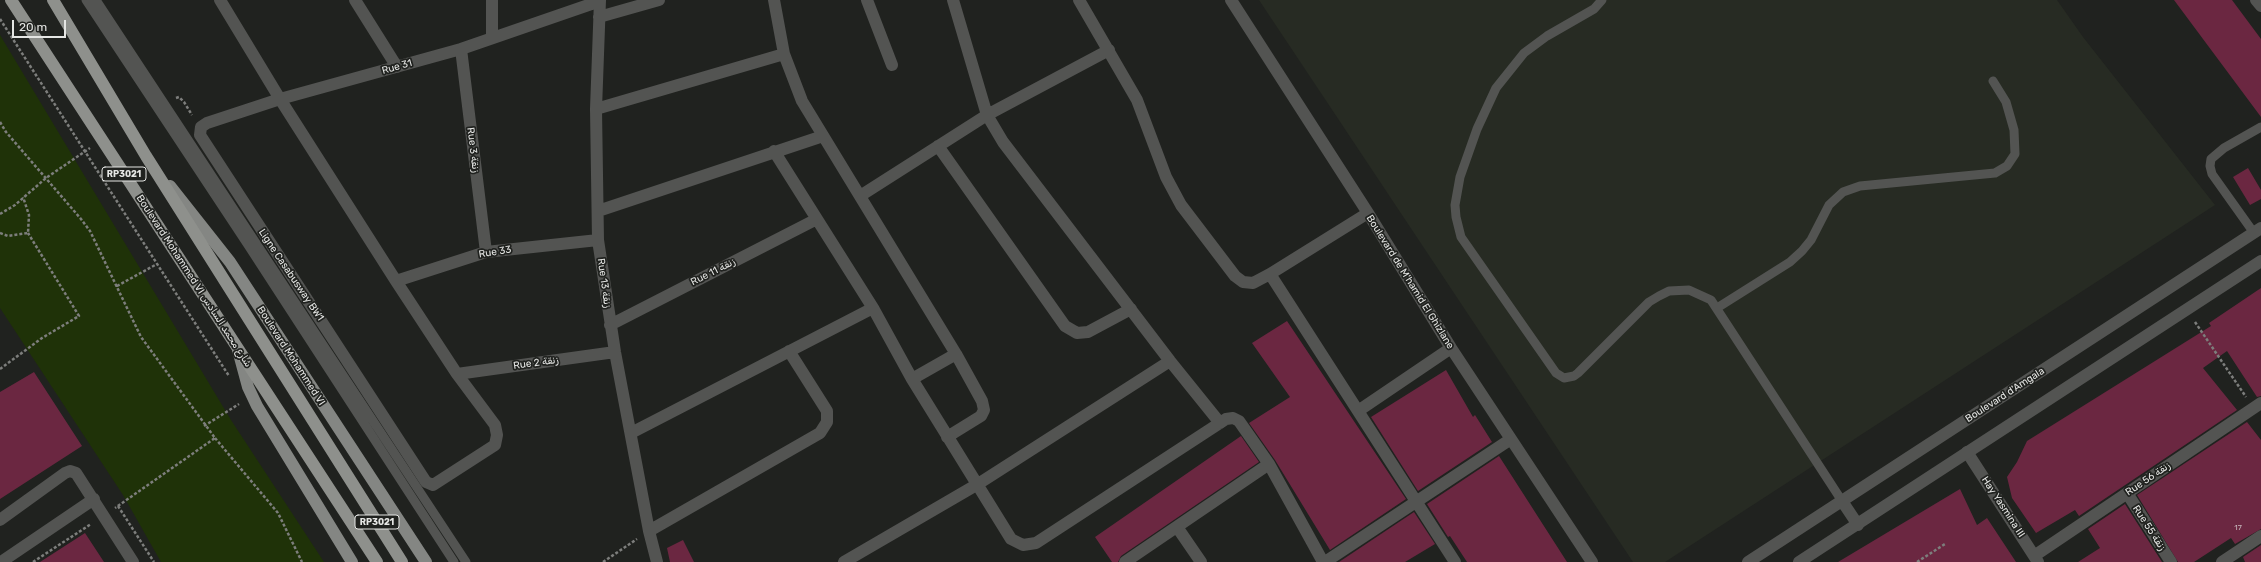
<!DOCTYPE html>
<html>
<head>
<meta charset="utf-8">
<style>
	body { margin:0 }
	#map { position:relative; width:2261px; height:562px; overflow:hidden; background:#20221f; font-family:Rubik,sans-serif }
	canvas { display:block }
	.scale { position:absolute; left:12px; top:20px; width:54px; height:18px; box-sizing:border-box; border:2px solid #e5e6e4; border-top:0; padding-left:5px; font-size:12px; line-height:14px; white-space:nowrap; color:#e5e6e4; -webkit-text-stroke:3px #20221f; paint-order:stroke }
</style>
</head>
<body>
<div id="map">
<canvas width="2261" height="562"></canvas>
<div class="scale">20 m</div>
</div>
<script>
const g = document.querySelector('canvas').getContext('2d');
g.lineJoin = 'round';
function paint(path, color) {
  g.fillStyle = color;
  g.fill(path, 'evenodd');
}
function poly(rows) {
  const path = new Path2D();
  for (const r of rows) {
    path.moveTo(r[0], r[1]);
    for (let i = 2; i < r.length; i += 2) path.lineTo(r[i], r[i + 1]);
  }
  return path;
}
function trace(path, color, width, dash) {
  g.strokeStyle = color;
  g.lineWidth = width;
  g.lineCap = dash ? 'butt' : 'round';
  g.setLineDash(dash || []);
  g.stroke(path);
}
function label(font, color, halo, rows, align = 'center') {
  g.font = font + ' Rubik,Vazirmatn,sans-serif';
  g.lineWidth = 3.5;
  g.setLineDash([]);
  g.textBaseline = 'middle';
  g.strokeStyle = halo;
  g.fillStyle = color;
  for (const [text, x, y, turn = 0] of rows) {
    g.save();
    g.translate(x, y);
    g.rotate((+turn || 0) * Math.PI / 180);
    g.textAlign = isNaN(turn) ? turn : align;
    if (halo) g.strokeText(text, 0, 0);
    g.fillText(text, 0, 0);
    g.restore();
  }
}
const built = poly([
	[1259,0,2057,0,2083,37,2215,205,1665,562,1633,562]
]);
const green = poly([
	[0,35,231,420,324,562,161,562,123,495,0,308]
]);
const building = poly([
	[2174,0,2232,0,2261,39,2261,117],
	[2248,168,2261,190,2261,199,2250,205,2233,177],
	[2261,288,2261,396,2257,397,2227,351,2203,368,2237,410,2079,516,2075,510,2036,533,2012,498,2007,477,2017,462,2027,441,2211,326,2209,323],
	[1287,321,1406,499,1330,550,1275,460,1249,423,1290,397,1252,343],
	[1446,370,1473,417,1475,415,1492,442,1418,491,1371,417],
	[34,372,82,446,0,499,0,392],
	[2247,422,2261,440,2261,529,2235,544,2231,538,2194,562,2178,562,2137,495],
	[1241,436,1259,462,1121,556,1118,562,1112,562,1095,537],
	[1499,456,1567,562,1467,562,1450,536,1448,537,1427,504],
	[1960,489,1977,525,1987,518,2016,562,1838,562],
	[2125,504,2162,562,2078,562,2100,548,2088,529],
	[1414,512,1435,544,1405,562,1339,562],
	[85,533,104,562,40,562],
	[683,540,694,562,670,562,667,548],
	[2261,545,2261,562,2245,562,2243,557]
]);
const path = poly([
	[0,19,229,376],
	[176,98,179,97,184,102,192,115],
	[0,122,6,132,81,219,90,231,141,337,215,438,115,508],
	[0,214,15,205,46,178,90,148],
	[0,233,8,236,28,233,29,215,23,197],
	[117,286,157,264],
	[2195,322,2246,397],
	[0,369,42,338,79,316,28,233],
	[204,426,239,404],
	[215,438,278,513,302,562],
	[118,506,154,562],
	[33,562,91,524],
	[603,562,637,539],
	[1917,562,1945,544]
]);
const service = poly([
	[86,0,248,245,454,562],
	[96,0,466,562],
	[1602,0,1594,9,1547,36,1524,53,1496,88,1477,129,1460,177,1455,205,1456,217,1461,237,1556,373,1564,378,1574,376,1578,373,1649,302,1659,296,1669,291,1689,290,1711,300,1842,501],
	[2254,233,2212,174,2210,166,2211,159,2224,148,2261,127],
	[1717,308,1790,262,1802,251,1811,240,1829,205,1843,192,1860,186,1995,173,2007,166,2015,154,2014,130,2006,102,1993,81]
]);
const minor = poly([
	[220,0,280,99,396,281,457,374,495,425,497,435,495,445,433,485,426,482,200,135,201,127,207,123,280,99,461,49,600,1],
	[355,0,397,67],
	[492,0,492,36],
	[600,0,596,109,598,240,615,352,649,531,657,562],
	[774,0,784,54,802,101,956,354,982,401,984,410,981,416,947,437],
	[867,0,892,65],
	[953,0,987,115,1003,142,1170,361,1220,423],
	[1079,0,1137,100,1166,177,1181,205,1235,276,1243,282,1253,283,1270,274,1368,213],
	[1231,0,1368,213,1451,348,1592,562],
	[2256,0,2261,6],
	[599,17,659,0],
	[461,49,486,252],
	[596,109,784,54],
	[938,146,1065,326,1077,333,1088,332,1131,309],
	[774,151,873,308,912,379,1011,539,1023,545,1036,543,1226,419,1233,418,1239,421,1269,464,1323,562],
	[860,196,987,115,1109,50],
	[598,211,823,136],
	[1270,274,1455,562],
	[396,281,486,252,598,240],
	[610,325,815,220],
	[457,374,615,352],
	[912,379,956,354],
	[1358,411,1451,348],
	[631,433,873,308],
	[1967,452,2038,562],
	[2127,493,2171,562],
	[1177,527,1201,562],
	[649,531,820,433,827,422,827,411,789,351],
	[2034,556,2261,403],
	[844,562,978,484,1170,361],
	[1125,562,1269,464],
	[1325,562,1511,439],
	[2222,562,2261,536]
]);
const tertiary = poly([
	[1842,501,1858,525],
	[0,520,65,473,70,471,76,473,133,562],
	[1,562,94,499],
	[1748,562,2261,228],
	[1799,562,2261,261]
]);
const primary = poly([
	[170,186,230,262,426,562],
	[238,350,248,387,257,406,352,562]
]);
const trunk = poly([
	[11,0,377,562],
	[53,0,146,156,402,562]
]);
const numberNames = [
	["17",2238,528]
];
const shields = [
	[124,174,44],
	[377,522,44]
];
const shieldNames = [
	["RP3021",124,174],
	["RP3021",377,522]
];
const streetNames = [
	["Rue 31",397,67,-16],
	["Rue 3 زنقة",473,150,83],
	["Rue 33",495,252,-9],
	["Rue 11 زنقة",713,272,-27],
	["Ligne Casabusway BW1",291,275,56],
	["Boulevard Mohammed VI شارع محمد السادس",194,281,57],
	["Boulevard de M'hamid El Ghizlane",1410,282,58],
	["Rue 13 زنقة",604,283,82],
	["Boulevard Mohammed VI",291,356,57],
	["Rue 2 زنقة",536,363,-8],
	["Boulevard d'Amgala",2005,395,-33],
	["Rue 56 زنقة",2148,479,-34],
	["Hay Yasmina III",2003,507,57],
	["Rue 55 زنقة",2149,528,57]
];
paint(built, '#272b23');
paint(green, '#1f3208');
paint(building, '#6b2741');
trace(path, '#7d7e7c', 2.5, [3, 2]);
trace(service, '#535452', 9);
trace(minor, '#535452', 12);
trace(tertiary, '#535452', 12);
trace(primary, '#848683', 12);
trace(trunk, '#8e908c', 12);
label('8px', '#c6b6bb', null, numberNames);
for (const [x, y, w] of shields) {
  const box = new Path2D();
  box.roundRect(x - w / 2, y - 7, w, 14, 3);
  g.fillStyle = '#20221f';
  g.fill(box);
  trace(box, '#e5e6e4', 1);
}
label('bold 9px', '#e5e6e4', null, shieldNames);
label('10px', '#e5e6e4', '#20221f', streetNames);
</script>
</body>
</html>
